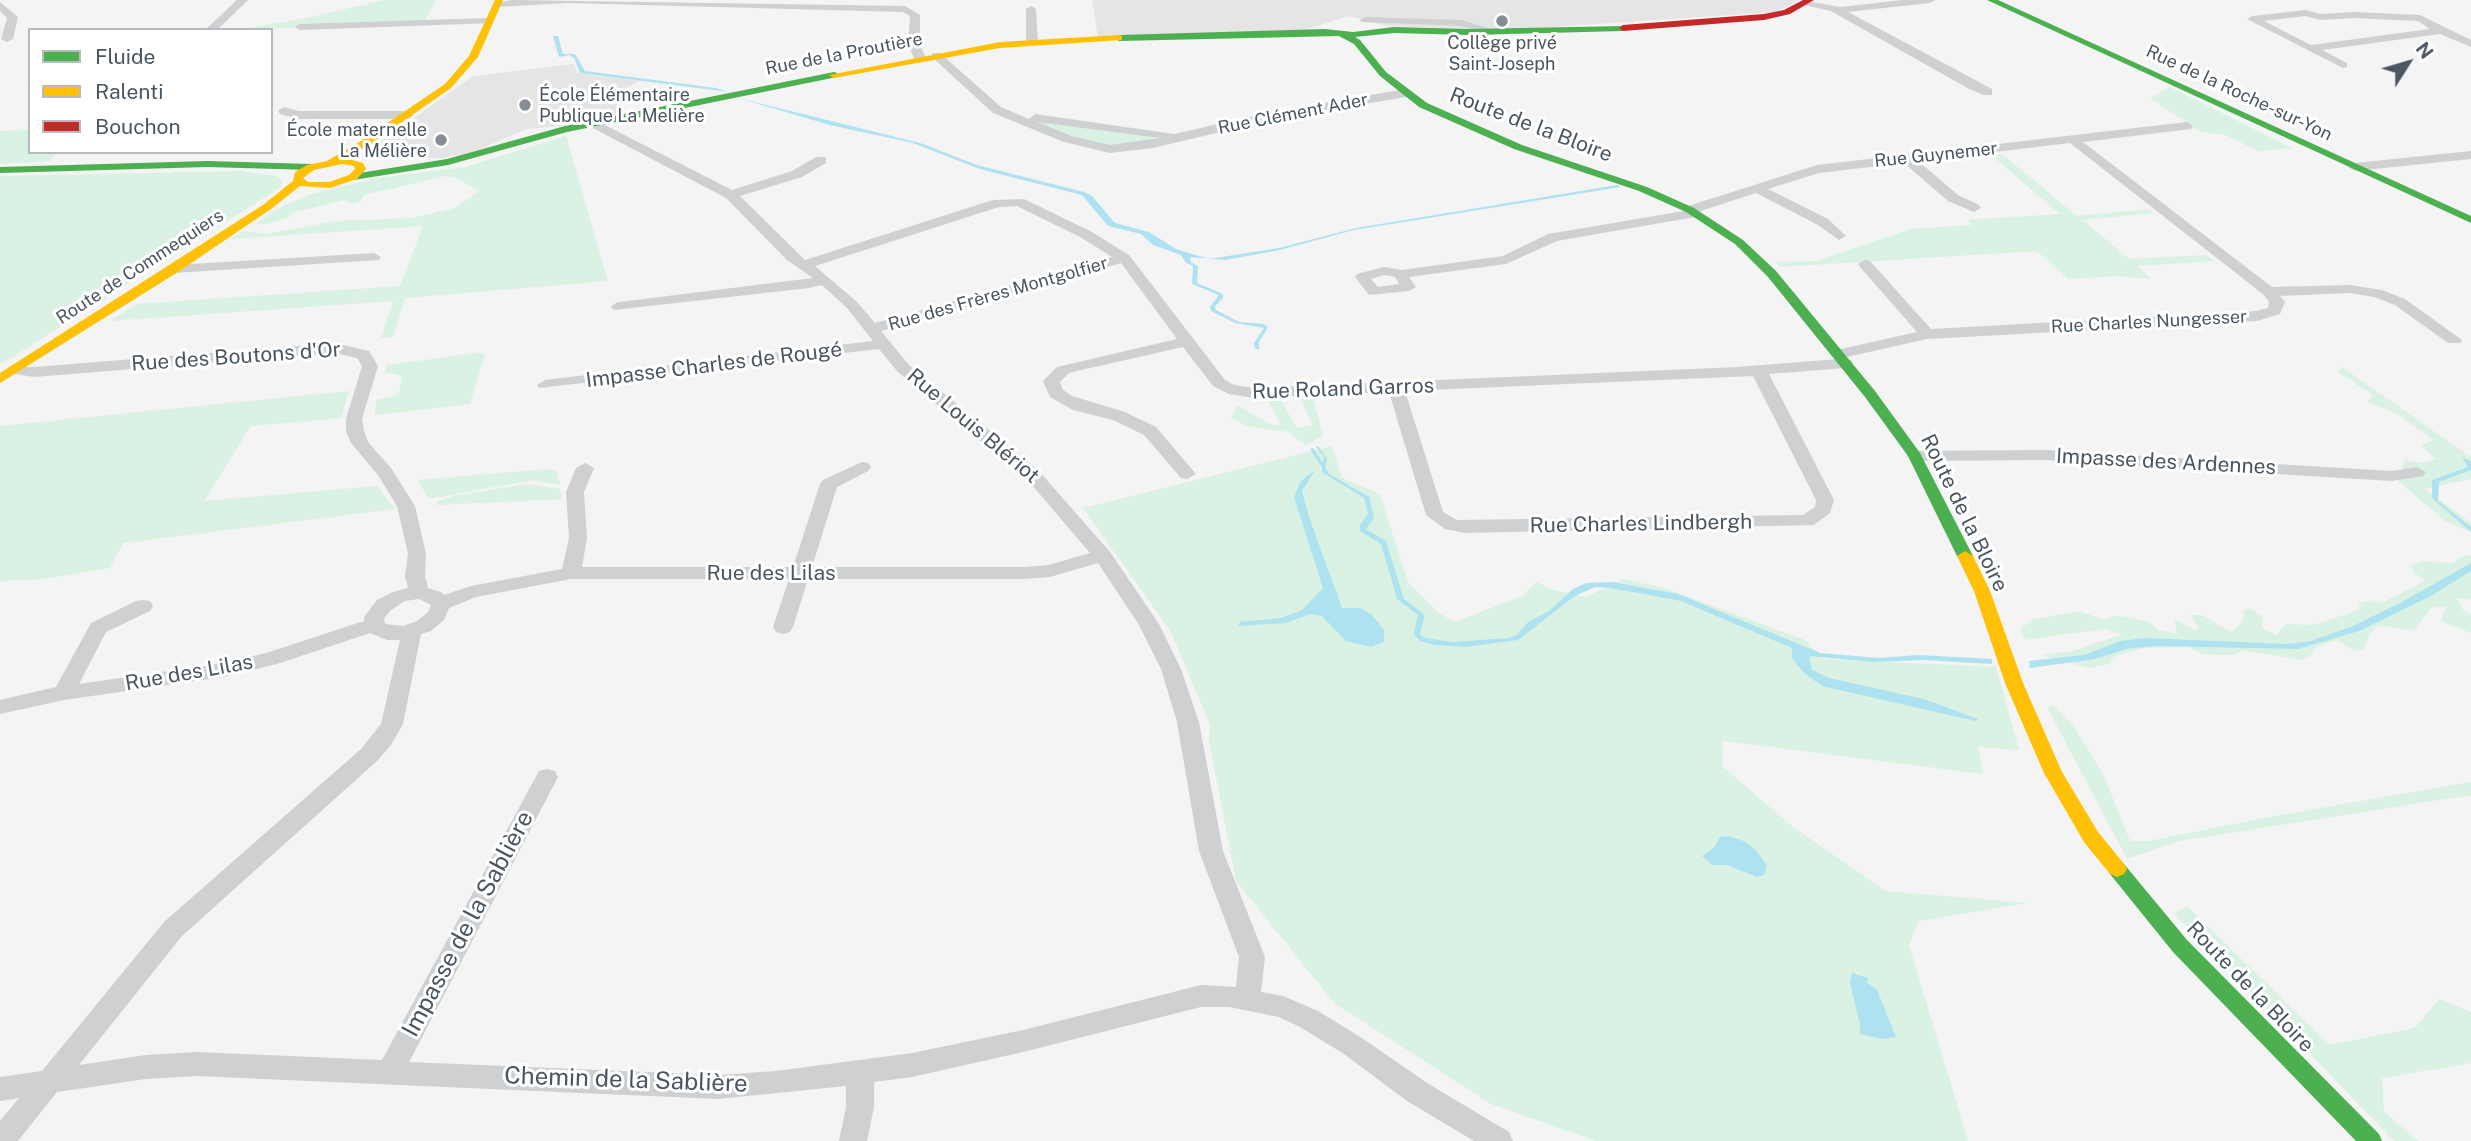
<!DOCTYPE html>
<html>
<head>
<meta charset="utf-8">
<style>
	body { margin:0 }
	#map { position:relative; width:2471px; height:1141px; overflow:hidden; background:#f4f4f4; font-family:"Public Sans",sans-serif }
	canvas { display:block }
	.legend { position:absolute; left:28px; top:28px; width:245px; height:126px; box-sizing:border-box; background:#fff; border:2px solid #b7bbc0; margin:0; padding:9px 12px; list-style:none; font-size:21px; color:#4a5661 }
	.legend li { display:flex; align-items:center; gap:14px; height:35px }
	.legend b { width:35px; border:2px solid #b7bbc0 }
	.north { position:absolute; left:2373px; top:28px; width:70px; height:70px; -webkit-text-stroke:5px #fff; paint-order:stroke; rotate:53deg; font-size:19px; font-weight:700; line-height:28px; text-align:center; color:#4a5661 }
	.north::after { content:''; display:block; margin:auto; width:24px; height:32px; background:#4a5661; clip-path:polygon(50% 0,100% 100%,50% 72%,0 100%) }
</style>
</head>
<body>
<div id="map">
<canvas width="2471" height="1141"></canvas>
<ul class="legend">
<li><b style="height:9px;background:#4caf50"></b>Fluide</li>
<li><b style="height:9px;background:#ffc107"></b>Ralenti</li>
<li><b style="height:9px;background:#c62828"></b>Bouchon</li>
</ul>
<div class="north">N</div>
</div>
<script>
const g = document.querySelector('canvas').getContext('2d');
g.lineJoin = 'round';
function paint(path, color) {
  g.fillStyle = color;
  g.fill(path, 'evenodd');
}
function poly(rows) {
  const path = new Path2D();
  for (const r of rows) {
    path.moveTo(r[0], r[1]);
    for (let i = 2; i < r.length; i += 2) path.lineTo(r[i], r[i + 1]);
  }
  return path;
}
function trace(path, color, width, dash) {
  g.strokeStyle = color;
  g.lineWidth = width;
  g.lineCap = dash ? 'butt' : 'round';
  g.setLineDash(dash || []);
  g.stroke(path);
}
function label(font, color, halo, rows, align = 'center') {
  g.font = font + ' "Public Sans",sans-serif';
  g.lineWidth = 6;
  g.setLineDash([]);
  g.textBaseline = 'middle';
  g.strokeStyle = halo;
  g.fillStyle = color;
  for (const [text, x, y, turn = 0] of rows) {
    g.save();
    g.translate(x, y);
    g.rotate((+turn || 0) * Math.PI / 180);
    g.textAlign = isNaN(turn) ? turn : align;
    if (halo) g.strokeText(text, 0, 0);
    g.fillText(text, 0, 0);
    g.restore();
  }
}
const education = poly([
	[1092,0,1799,0,1776,12,1506,30,1386,26,1349,16,1294,33,1098,38],
	[573,64,578,73,639,81,612,96,623,114,560,126,527,129,470,153,441,158,382,158,383,151,375,146,473,76]
]);
const green = poly([
	[385,0,436,0,424,22,236,30,302,19],
	[2170,87,2292,148,2258,151,2226,135,2200,132,2150,98],
	[1040,122,1152,136,1155,138,1155,140,1111,146,1095,144,1039,124],
	[30,130,30,152,56,152,55,155,49,161,0,164,0,131],
	[566,136,608,281,405,298,393,337,381,338,393,301,110,321,137,304,400,286,423,226,231,239,243,231,266,234,335,221,413,218,455,208,479,191,457,178,445,176,364,195,361,201,352,204,345,200,291,213,288,218,261,225,256,223,285,205,311,194,378,178,465,167],
	[2002,154,2077,216,2148,209,2154,213,2083,220,2129,259,2206,255,2214,261,2137,266,2152,279,2116,276,2068,279,2037,251,1780,267,1775,262,1816,261,1911,229,1972,225,1968,220,2060,214,1991,155],
	[241,171,276,176,282,180,281,187,0,365,0,176],
	[477,353,485,354,470,404,375,415,376,400,394,396,399,392,402,376,385,372,387,365],
	[2342,367,2471,457,2471,479,2425,489,2471,523,2471,532,2445,521,2398,481,2405,460,2422,463,2436,459,2421,446,2433,440,2396,413,2368,402,2373,395,2338,372],
	[349,391,341,418,251,426,204,501,377,486,395,509,123,543,110,568,44,579,0,581,0,426],
	[1312,395,1323,436,1305,445,1288,432,1247,426,1231,418,1237,405,1272,425,1281,425,1268,400,1281,401,1297,428,1313,425,1299,396],
	[1332,446,1342,478,1380,494,1408,582,1439,613,1455,622,1522,596,1536,582,1554,590,1586,597,1623,579,1664,588,1805,640,1823,659,1996,667,2019,750,1978,747,1983,774,1723,741,1722,766,1793,827,1886,891,2028,903,1919,921,1909,945,1968,1141,1596,1141,1491,1104,1334,1003,1236,881,1209,742,1210,725,1171,632,1083,508],
	[549,469,557,471,560,485,532,480,429,499,417,480],
	[526,484,560,489,562,499,436,505,438,501,454,496],
	[2471,555,2471,599,2455,598,2461,604,2462,609,2471,615,2471,633,2441,621,2446,606,2431,608,2414,630,2377,626,2370,634,2363,650,2355,651,2336,640,2316,647,2310,656,2303,660,2241,650,2235,655,2218,655,2202,654,2188,647,2144,648,2118,655,2108,664,2089,668,2041,655,2073,651,2123,634,2104,629,2025,640,2020,630,2031,620,2079,611,2104,620,2113,616,2127,617,2150,622,2158,630,2177,634,2174,619,2196,630,2198,627,2190,615,2202,615,2231,632,2242,622,2244,610,2250,608,2263,617,2262,628,2276,635,2286,624,2313,625,2359,610,2359,603,2372,600,2382,603,2400,594,2425,580,2413,572,2411,566,2423,561,2452,564,2462,556],
	[2054,706,2074,727,2104,776,2130,841,2149,841,2280,815,2471,782,2471,795,2179,841,2127,859,2047,707],
	[2187,906,2330,1045,2415,1028,2439,999,2471,1012,2471,1063,2382,1078,2384,1111,2418,1141,2394,1141,2174,913]
]);
const water = poly([
	[553,36,558,36,563,54,575,54,585,71,716,88,729,92,580,73,574,58,569,55,559,57],
	[738,98,920,143,977,165,1084,192,1092,196,1115,223,1149,232,1176,249,1209,259,1279,248,1356,228,1617,185,1621,187,1354,230,1280,250,1225,260,1190,257,1191,262,1198,266,1197,283,1223,294,1223,298,1215,306,1216,310,1239,322,1264,324,1268,327,1259,342,1259,349,1255,349,1254,343,1264,328,1235,323,1211,311,1210,307,1219,295,1192,284,1193,266,1186,263,1181,255,1153,245,1141,234,1108,226,1082,195,980,169,913,143,830,125],
	[1318,446,1327,459,1325,467,1329,474,1369,497,1374,518,1366,529,1386,541,1404,599,1425,615,1420,634,1425,638,1453,642,1508,638,1517,635,1528,622,1549,611,1573,589,1586,583,1612,582,1678,594,1820,653,1879,658,1918,655,1992,659,1992,664,1923,660,1874,662,1809,656,1812,670,1829,678,1924,699,1978,719,1975,721,1822,686,1804,673,1792,658,1792,648,1681,601,1611,588,1595,587,1575,596,1518,640,1465,647,1435,645,1420,641,1414,634,1418,615,1397,599,1381,544,1360,531,1360,525,1368,514,1364,498,1322,472,1322,467,1310,449,1313,448,1323,463,1324,457,1316,447],
	[2462,457,2471,461,2471,470,2439,482,2438,501,2471,527,2471,532,2432,498,2432,480,2468,467],
	[1315,470,1302,491,1309,517,1342,608,1360,608,1372,615,1384,630,1384,642,1371,647,1346,641,1322,616,1310,614,1286,623,1238,626,1240,622,1281,618,1302,610,1323,588,1294,497,1301,481],
	[2471,563,2471,571,2429,597,2359,631,2298,649,2159,646,2130,648,2095,659,2030,668,2029,661,2084,655,2120,641,2145,638,2286,644,2311,641,2353,626,2402,602],
	[1729,836,1746,842,1756,850,1767,866,1764,875,1757,877,1727,865,1712,865,1702,856,1714,848,1720,837],
	[1852,973,1868,978,1867,983,1877,990,1896,1037,1882,1039,1860,1034,1860,1024,1850,983]
]);
const street = poly([
	[237,0,248,0,217,30,205,30,237,0],
	[512,0,905,6,920,15,920,45,926,58,920,61,914,58,908,45,910,16,903,12,568,3,497,7,492,4,512,0],
	[1902,0,1935,0,1930,3,1848,12,1992,89,1992,95,1984,95,1969,89,1831,11,1800,4,1805,1,1841,7,1902,0],
	[0,2,18,17,13,39,7,42,1,39,7,18,0,11,0,2],
	[1031,6,1036,9,1038,42,1032,45,1026,42,1026,9,1031,6],
	[2306,10,2320,14,2354,12,2420,15,2471,40,2471,47,2440,34,2322,50,2347,63,2347,67,2343,68,2247,19,2252,16,2306,10],
	[2306,16,2320,20,2354,18,2418,21,2430,29,2311,45,2264,21,2306,16],
	[1365,17,1462,20,1499,32,1493,35,1461,26,1361,22,1360,20,1365,17],
	[489,18,493,19,493,23,300,30,295,27,300,24,489,18],
	[932,53,940,53,1001,107,1029,119,1035,114,1174,134,1271,112,1406,89,1412,93,1406,97,1271,120,1153,148,1110,153,1064,142,993,113,932,57,932,53],
	[1037,122,1160,138,1110,145,1072,136,1037,122],
	[284,107,299,111,408,111,414,115,408,119,299,119,280,114,278,111,284,107],
	[595,120,732,190,792,171,816,157,826,157,826,163,802,177,740,196,805,260,993,200,1024,199,1092,232,1129,255,1225,380,1234,385,1254,388,1737,367,1838,359,1830,354,1832,351,1917,332,1860,267,1858,264,1865,260,1870,261,1931,329,2256,311,2268,308,2269,302,2264,295,2070,143,1918,161,1958,195,1979,205,1981,208,1974,212,1948,201,1904,163,1819,173,1768,189,1828,219,1846,236,1839,240,1818,225,1756,193,1701,211,1700,216,1695,217,1557,241,1506,264,1409,277,1416,287,1409,291,1369,295,1355,277,1357,274,1384,267,1402,270,1503,256,1548,234,1684,211,1685,207,1817,165,2187,122,2193,126,2191,129,2083,142,2272,287,2350,285,2382,290,2405,299,2462,340,2460,343,2448,343,2395,305,2374,297,2350,293,2280,296,2285,302,2280,314,2257,321,1927,339,1838,359,1851,360,1853,363,1845,368,1769,374,1834,500,1830,513,1814,525,1465,533,1445,529,1426,515,1389,392,1254,398,1229,394,1213,386,1183,347,1077,371,1069,373,1060,382,1063,390,1072,396,1125,412,1156,427,1196,474,1187,479,1181,478,1144,435,1113,420,1073,410,1050,397,1043,381,1057,367,1177,339,1121,263,881,331,909,365,1038,470,1110,552,1159,624,1181,669,1199,722,1223,851,1265,957,1261,992,1283,996,1318,1011,1362,1038,1427,1083,1509,1132,1513,1141,1474,1141,1407,1101,1344,1054,1300,1027,1279,1017,1229,1007,1201,1007,1023,1052,912,1077,874,1082,874,1107,867,1141,839,1141,846,1107,846,1086,718,1099,196,1076,146,1079,57,1092,18,1141,0,1141,0,1121,19,1098,0,1101,0,1077,42,1071,164,922,361,749,381,724,400,640,387,640,370,633,277,664,224,677,64,700,0,714,0,700,56,687,91,623,136,601,143,600,150,601,153,606,150,611,106,632,79,684,224,663,266,653,364,621,364,617,377,600,393,592,408,588,405,576,408,554,397,506,378,475,351,443,346,431,346,419,362,366,357,358,334,353,34,377,9,373,7,370,9,367,34,367,334,343,369,351,378,366,362,419,364,431,368,442,391,468,415,506,426,554,425,576,428,588,441,592,444,595,471,586,562,569,569,538,566,492,576,468,585,463,594,468,584,492,587,538,582,567,793,567,820,484,823,480,862,462,868,463,871,467,868,471,837,487,812,567,1025,567,1049,565,1090,553,1026,478,915,387,897,371,879,349,539,388,537,385,545,380,873,341,847,308,822,285,809,288,614,310,611,307,614,304,619,302,813,278,787,260,726,198,591,127,591,121,595,120],
	[1017,206,1082,238,1112,257,875,323,857,302,815,266,999,207,1017,206],
	[1384,275,1395,277,1399,284,1378,287,1371,279,1384,275],
	[1753,376,1816,500,1815,507,1803,515,1457,520,1443,512,1405,391,1753,376],
	[1098,563,1139,625,1161,669,1177,722,1199,851,1239,957,1236,987,1201,985,1023,1030,912,1053,776,1071,718,1075,409,1062,558,777,555,771,547,769,539,771,382,1060,196,1052,146,1055,79,1065,182,936,377,761,391,745,403,724,421,634,431,631,444,620,449,608,476,597,571,579,789,579,773,627,776,632,783,634,790,632,793,627,808,579,1025,579,1050,577,1098,563],
	[419,599,431,605,428,612,417,621,403,626,385,624,384,618,391,610,405,601,419,599],
	[2471,151,2471,159,2355,171,2348,167,2355,163,2471,151],
	[374,253,381,257,379,260,174,273,167,269,174,265,374,253],
	[2046,450,2392,471,2417,467,2426,472,2423,476,2392,481,2046,460,1915,461,1906,456,1915,451,2046,450]
]);
const fast = poly([
	[1987,0,1998,0,2471,216,2471,223,1987,0],
	[1626,26,1627,28,1623,31,1469,35,1394,33,1355,37,1360,40,1386,72,1427,103,1522,145,1647,187,1694,208,1743,240,1776,271,1875,391,1920,453,1973,556,1971,559,1965,561,1957,556,1908,456,1865,397,1768,277,1735,244,1686,212,1639,191,1514,149,1419,107,1380,76,1354,44,1339,36,1119,41,1114,38,1119,35,1325,29,1353,32,1394,27,1469,29,1626,26],
	[834,72,837,73,837,77,567,132,448,165,353,180,348,177,353,174,447,159,565,126,834,72],
	[208,161,311,164,316,167,311,170,208,167,0,173,0,167,208,161],
	[2117,861,2124,864,2187,940,2379,1134,2382,1141,2356,1141,2173,952,2110,874,2107,869,2110,864,2117,861]
]);
const slow = poly([
	[495,0,503,0,478,57,451,88,369,145,345,158,363,163,366,169,357,179,330,188,300,186,271,209,178,272,0,383,0,373,263,205,293,181,295,172,307,165,327,161,361,141,445,84,469,56,495,0],
	[342,164,354,166,355,169,349,175,329,182,308,182,303,178,314,170,342,164],
	[1119,35,1122,36,1122,40,1000,48,834,78,829,75,1000,42,1119,35],
	[1965,551,1973,556,1990,591,2023,683,2062,772,2098,832,2124,864,2127,869,2124,874,2117,877,2110,874,2084,842,2044,773,2005,683,1974,591,1957,556,1965,551]
]);
const jam = poly([
	[1803,0,1814,0,1790,14,1764,20,1623,31,1619,28,1623,25,1764,14,1784,10,1803,0]
]);
const markers = [
	[1502,21,7,"#868d94"],
	[525,105,7,"#868d94"],
	[441,140,7,"#868d94"]
];
const farPoinames = [
	["Collège privé",1502,43],
	["Saint-Joseph",1502,64],
	["École Élémentaire",539,95,"left"],
	["Publique La Melière",539,116,"left"],
	["École maternelle",427,130,"right"],
	["La Mélière",427,151,"right"]
];
const farStreetnames = [
	["Rue de la Proutière",844,54,-11],
	["Rue de la Roche-sur-Yon",2239,93,25],
	["Rue Clément Ader",1293,114,-11],
	["Rue Guynemer",1936,155,-6],
	["Route de Commequiers",140,267,-33],
	["Rue des Frères Montgolfier",998,294,-16],
	["Rue Charles Nungesser",2149,322,-3]
];
const streetNames = [
	["Route de la Bloire",1531,125,21],
	["Rue des Boutons d'Or",236,357,-4],
	["Impasse Charles de Rougé",714,365,-7],
	["Rue Roland Garros",1343,389,-2],
	["Rue Louis Blériot",973,426,40],
	["Impasse des Ardennes",2166,462,3],
	["Route de la Bloire",1964,513,64],
	["Rue Charles Lindbergh",1641,524,-1],
	["Rue des Lilas",771,574],
	["Rue des Lilas",189,673,-10],
	["Route de la Bloire",2250,987,46]
];
const nearStreetnames = [
	["Impasse de la Sablière",468,924,-62],
	["Chemin de la Sablière",626,1080,2]
];
paint(education, '#e6e5e6');
paint(green, '#d9f2e3');
paint(water, '#aee2f0');
paint(street, '#ced0d2');
paint(fast, '#4caf50');
paint(slow, '#ffc107');
paint(jam, '#c62828');
for (const [x, y, r, color] of markers) {
  const dot = new Path2D();
  dot.arc(x, y, r, 0, 2 * Math.PI);
  g.fillStyle = color;
  g.fill(dot);
  trace(dot, '#fff', 2.5);
}
label('18px', '#4a5661', '#fff', farPoinames);
label('18px', '#4a5661', '#fff', farStreetnames);
label('21px', '#4a5661', '#fff', streetNames);
label('24px', '#4a5661', '#fff', nearStreetnames);
</script>
</body>
</html>
